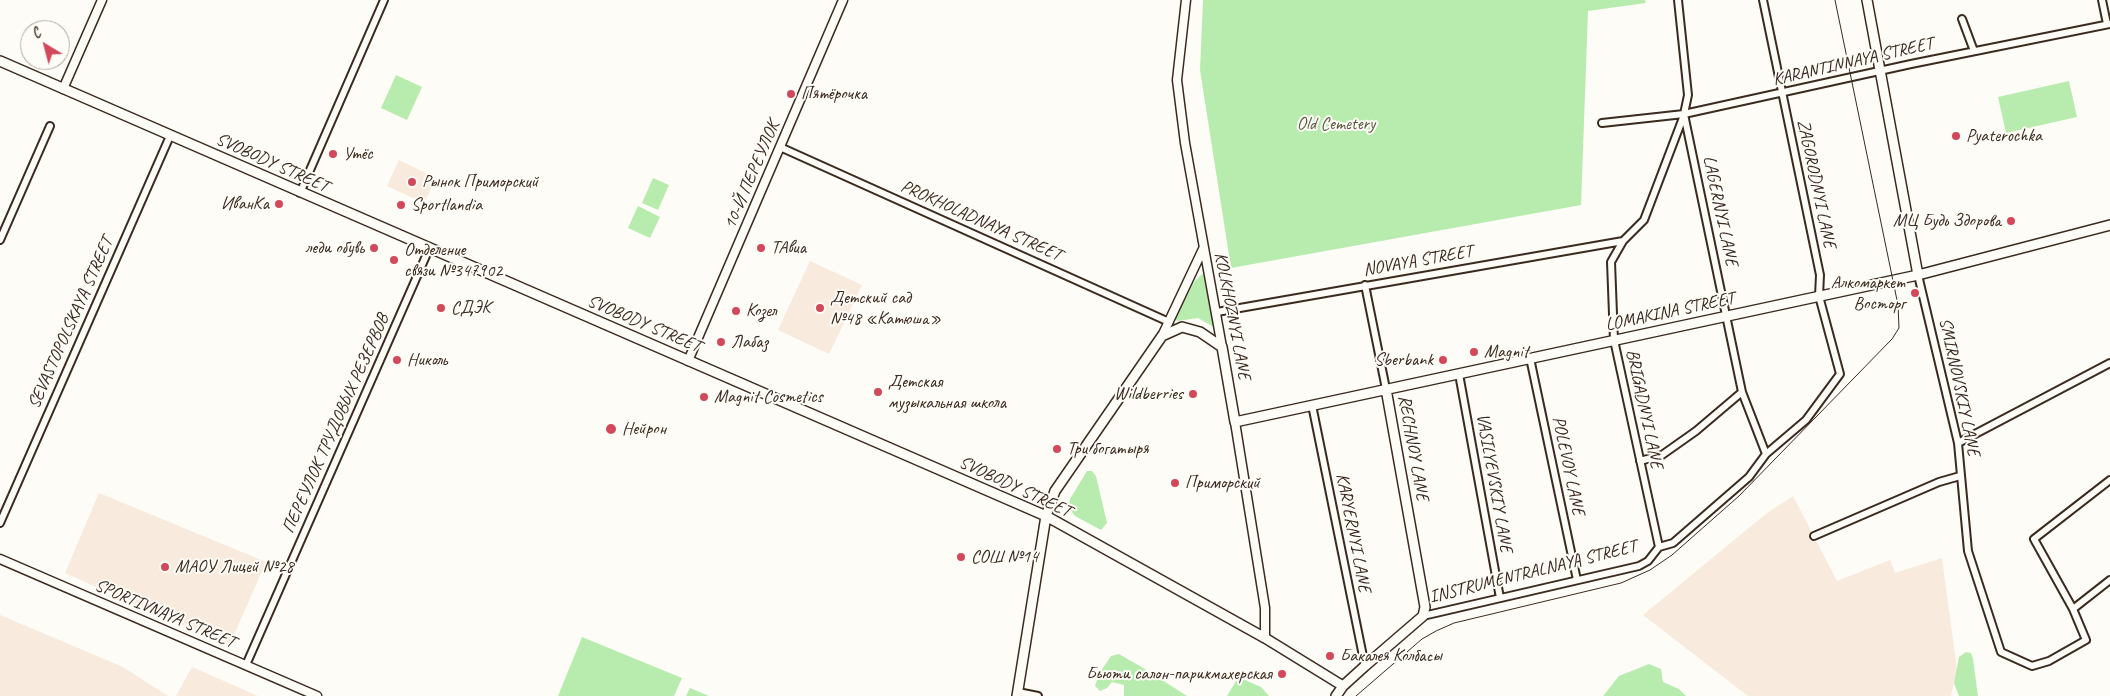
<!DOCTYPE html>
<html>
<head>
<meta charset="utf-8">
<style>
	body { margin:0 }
	#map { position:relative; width:2110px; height:696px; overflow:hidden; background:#fdfcf7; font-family:Caveat,sans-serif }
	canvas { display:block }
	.north { position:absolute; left:20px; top:20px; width:50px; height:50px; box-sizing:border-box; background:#fdfcf7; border:1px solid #afa8a0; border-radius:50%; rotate:323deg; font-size:14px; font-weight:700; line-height:20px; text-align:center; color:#3b2a1e }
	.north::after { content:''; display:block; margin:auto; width:18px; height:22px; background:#d1495b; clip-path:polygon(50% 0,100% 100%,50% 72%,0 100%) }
</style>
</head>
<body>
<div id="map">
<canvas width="2110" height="696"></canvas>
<div class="north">С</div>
</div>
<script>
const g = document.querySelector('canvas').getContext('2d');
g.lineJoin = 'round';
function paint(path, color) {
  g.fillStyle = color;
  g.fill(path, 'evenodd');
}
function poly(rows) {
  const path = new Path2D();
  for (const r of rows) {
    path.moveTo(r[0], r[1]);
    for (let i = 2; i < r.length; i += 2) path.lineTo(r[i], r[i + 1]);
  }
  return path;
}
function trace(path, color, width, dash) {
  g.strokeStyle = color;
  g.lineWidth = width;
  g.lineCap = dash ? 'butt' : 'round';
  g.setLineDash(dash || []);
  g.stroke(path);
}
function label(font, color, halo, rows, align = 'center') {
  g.font = font + ' Caveat,sans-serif';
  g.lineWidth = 4;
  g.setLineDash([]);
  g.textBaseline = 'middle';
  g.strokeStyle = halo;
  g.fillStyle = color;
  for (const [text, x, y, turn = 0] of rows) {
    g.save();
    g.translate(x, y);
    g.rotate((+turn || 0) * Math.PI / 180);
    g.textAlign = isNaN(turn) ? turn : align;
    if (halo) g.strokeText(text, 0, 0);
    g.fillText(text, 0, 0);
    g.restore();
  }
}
const built = poly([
	[399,160,436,178,424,203,387,186],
	[810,261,862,285,829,354,778,330],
	[99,493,266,562,229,646,65,573],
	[1793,496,1837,581,1890,560,1895,573,1942,558,1957,670,1951,696,1748,696,1643,615,1767,513],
	[0,615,123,667,168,696,0,696],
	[192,667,258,696,176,696]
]);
const green = poly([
	[1203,0,1645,0,1646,3,1588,11,1581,205,1231,268,1200,70],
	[396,75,422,87,407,120,381,108],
	[2069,81,2077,117,2006,133,1998,97],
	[653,178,669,185,658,210,642,203],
	[638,206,660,217,650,238,628,228],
	[1202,274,1206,277,1214,325,1212,326,1198,318,1177,321,1175,318,1194,282],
	[1087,471,1092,471,1096,476,1107,523,1101,530,1075,516,1069,508,1070,499],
	[582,637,682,678,674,696,558,696],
	[1966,652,1971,653,1973,659,1978,696,1959,696,1954,683,1959,657],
	[1119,654,1145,669,1187,696,1124,696,1124,685,1112,682,1107,688,1100,691,1095,686,1099,674,1111,656],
	[1649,664,1661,669,1663,682,1679,689,1686,696,1603,696,1619,676],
	[1245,680,1261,687,1269,696,1227,696,1236,681],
	[690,688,709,696,686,696]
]);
const minor = poly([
	[1678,0,1688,95,1684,114,1742,392,1766,454],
	[2102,0,2107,24],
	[1962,19,1974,51],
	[1602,123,1684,114,1911,64,2110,24],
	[780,147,1169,322],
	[300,193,384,0],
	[0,240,50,126],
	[1918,275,1958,443,1968,551,2001,652,2032,666,2049,661,2086,640,2073,609,2034,539,2110,480],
	[1365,285,1386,389],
	[1217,312,1623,241],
	[1530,358,1577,580],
	[1459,374,1500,598],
	[1312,405,1365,666],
	[1958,443,2110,363],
	[1640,461,1662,455,1696,431,1742,392],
	[0,523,170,136],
	[1814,536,1939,482,1960,476],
	[1659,547,1614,340,1611,262,1623,241,1644,220,1684,115],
	[2073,609,2110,580],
	[1423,616,1639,566,1648,561,1659,547,1673,543,1749,477,1766,454,1806,420,1840,374,1819,296,1820,275,1763,0],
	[246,665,429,249],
	[1018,692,1038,696]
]);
const tertiary = poly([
	[1186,0,1177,80,1185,143,1222,347],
	[63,89,102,0],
	[1162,336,1203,249],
	[688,361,843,0],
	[1235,422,1265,608,1265,638],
	[0,559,317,696]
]);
const secondary = poly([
	[1867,0,1918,275],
	[0,61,1046,516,1265,638,1343,686],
	[1017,696,1046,516,1055,491,1162,336,1182,327,1200,332,1222,347,1235,422,1918,275,2110,225],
	[1336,696,1343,686,1365,666,1423,616,1425,607,1386,389]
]);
const tram = poly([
	[1356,696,1422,639,1436,631,1454,623,1621,583,1650,570,1672,555,1739,496,1892,339,1899,328,1898,305,1835,0]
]);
const markers = [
	[791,94,5,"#d1495b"],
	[1956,136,5,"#d1495b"],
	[333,154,5,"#d1495b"],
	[412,182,5,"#d1495b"],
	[279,204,5,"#d1495b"],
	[401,205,5,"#d1495b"],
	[2011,221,5,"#d1495b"],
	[374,248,5,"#d1495b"],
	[761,248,5,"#d1495b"],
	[394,260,5,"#d1495b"],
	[1915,293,5,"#d1495b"],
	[441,308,5,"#d1495b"],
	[820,308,5,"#d1495b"],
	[736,311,5,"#d1495b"],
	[721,342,5,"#d1495b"],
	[1474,352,5,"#d1495b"],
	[397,360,5,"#d1495b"],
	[1443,360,5,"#d1495b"],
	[878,392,5,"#d1495b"],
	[1193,394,5,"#d1495b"],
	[704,397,5,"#d1495b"],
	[611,429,6,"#d1495b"],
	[1057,449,5,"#d1495b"],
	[1175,483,5,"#d1495b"],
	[961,557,5,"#d1495b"],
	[165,567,5,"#d1495b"],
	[1330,656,5,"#d1495b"],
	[1282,674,5,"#d1495b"]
];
const streetNames = [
	["KARANTINNAYA STREET",1853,62,-13],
	["SVOBODY STREET",272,163,24],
	["10-Й ПЕРЕУЛОК",752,175,-67],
	["ZAGORODNYI LANE",1816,184,78],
	["LAGERNYI LANE",1720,211,78],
	["PROKHOLADNAYA STREET",981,221,24],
	["NOVAYA STREET",1418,261,-10],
	["LOMAKINA STREET",1670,312,-12],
	["KOLKHOZNYI LANE",1232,316,79],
	["SEVASTOPOLSKAYA STREET",71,323,-66],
	["SVOBODY STREET",644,324,23],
	["SMIRNOVSKIY LANE",1959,387,78],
	["BRIGADNYI LANE",1644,409,78],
	["ПЕРЕУЛОК ТРУДОВЫХ РЕЗЕРВОВ",336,424,-66],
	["RECHNOY LANE",1413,448,80],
	["POLEVOY LANE",1568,466,78],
	["VASILYEVSKIY LANE",1494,483,80],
	["SVOBODY STREET",1015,487,25],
	["KARYERNYI LANE",1353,533,79],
	["INSTRUMENTRALNAYA STREET",1533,572,-14],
	["SPORTIVNAYA STREET",165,614,23]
];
const poiNames = [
	["Пятёрочка",801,94],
	["Pyaterochka",1966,136],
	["Утёс",343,154],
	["Рынок Приморский",422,182],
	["ИванКа",269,204,"right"],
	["Sportlandia",411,205],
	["МЦ Будь Здорова",2001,221,"right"],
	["леди обувь",364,248,"right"],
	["ТАвиа",771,248],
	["Отделение",404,250],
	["связи №347902",404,271],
	["Алкомаркет",1905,283,"right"],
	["Восторг",1905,304,"right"],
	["Детский сад",830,298],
	["№48 «Катюша»",830,319],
	["СДЭК",451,308],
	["Козел",746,311],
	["Лабаз",731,342],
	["Magnit",1484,352],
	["Николь",407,360],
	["Sberbank",1433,360,"right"],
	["Детская",888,382],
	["музыкальная школа",888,403],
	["Wildberries",1183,394,"right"],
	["Magnit Cosmetics",714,397],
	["Нейрон",622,429],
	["Три богатыря",1067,449],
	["Приморский",1185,483],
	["СОШ №14",971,557],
	["МАОУ Лицей №28",175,567],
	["Бакалея Колбасы",1340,656],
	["Бьюти салон-парикмахерская",1272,674,"right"]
];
const parkNames = [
	["Old Cemetery",1336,124]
];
paint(built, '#f8eadc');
paint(green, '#b8ecae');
trace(minor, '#3b2a1e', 10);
trace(tertiary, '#3b2a1e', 11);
trace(secondary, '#3b2a1e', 12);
trace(minor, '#fdfcf7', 6);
trace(tertiary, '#fdfcf7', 8);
trace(secondary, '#fdfcf7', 9);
trace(tram, '#3b2a1e', 1);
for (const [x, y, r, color] of markers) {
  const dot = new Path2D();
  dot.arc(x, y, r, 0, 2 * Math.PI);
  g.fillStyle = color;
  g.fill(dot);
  trace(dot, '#fdfcf7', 2);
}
label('18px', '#3b2a1e', '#fdfcf7', streetNames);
label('18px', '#3b2a1e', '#fdfcf7', poiNames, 'left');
label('18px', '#5a5a42', '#fdfcf7', parkNames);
</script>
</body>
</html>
